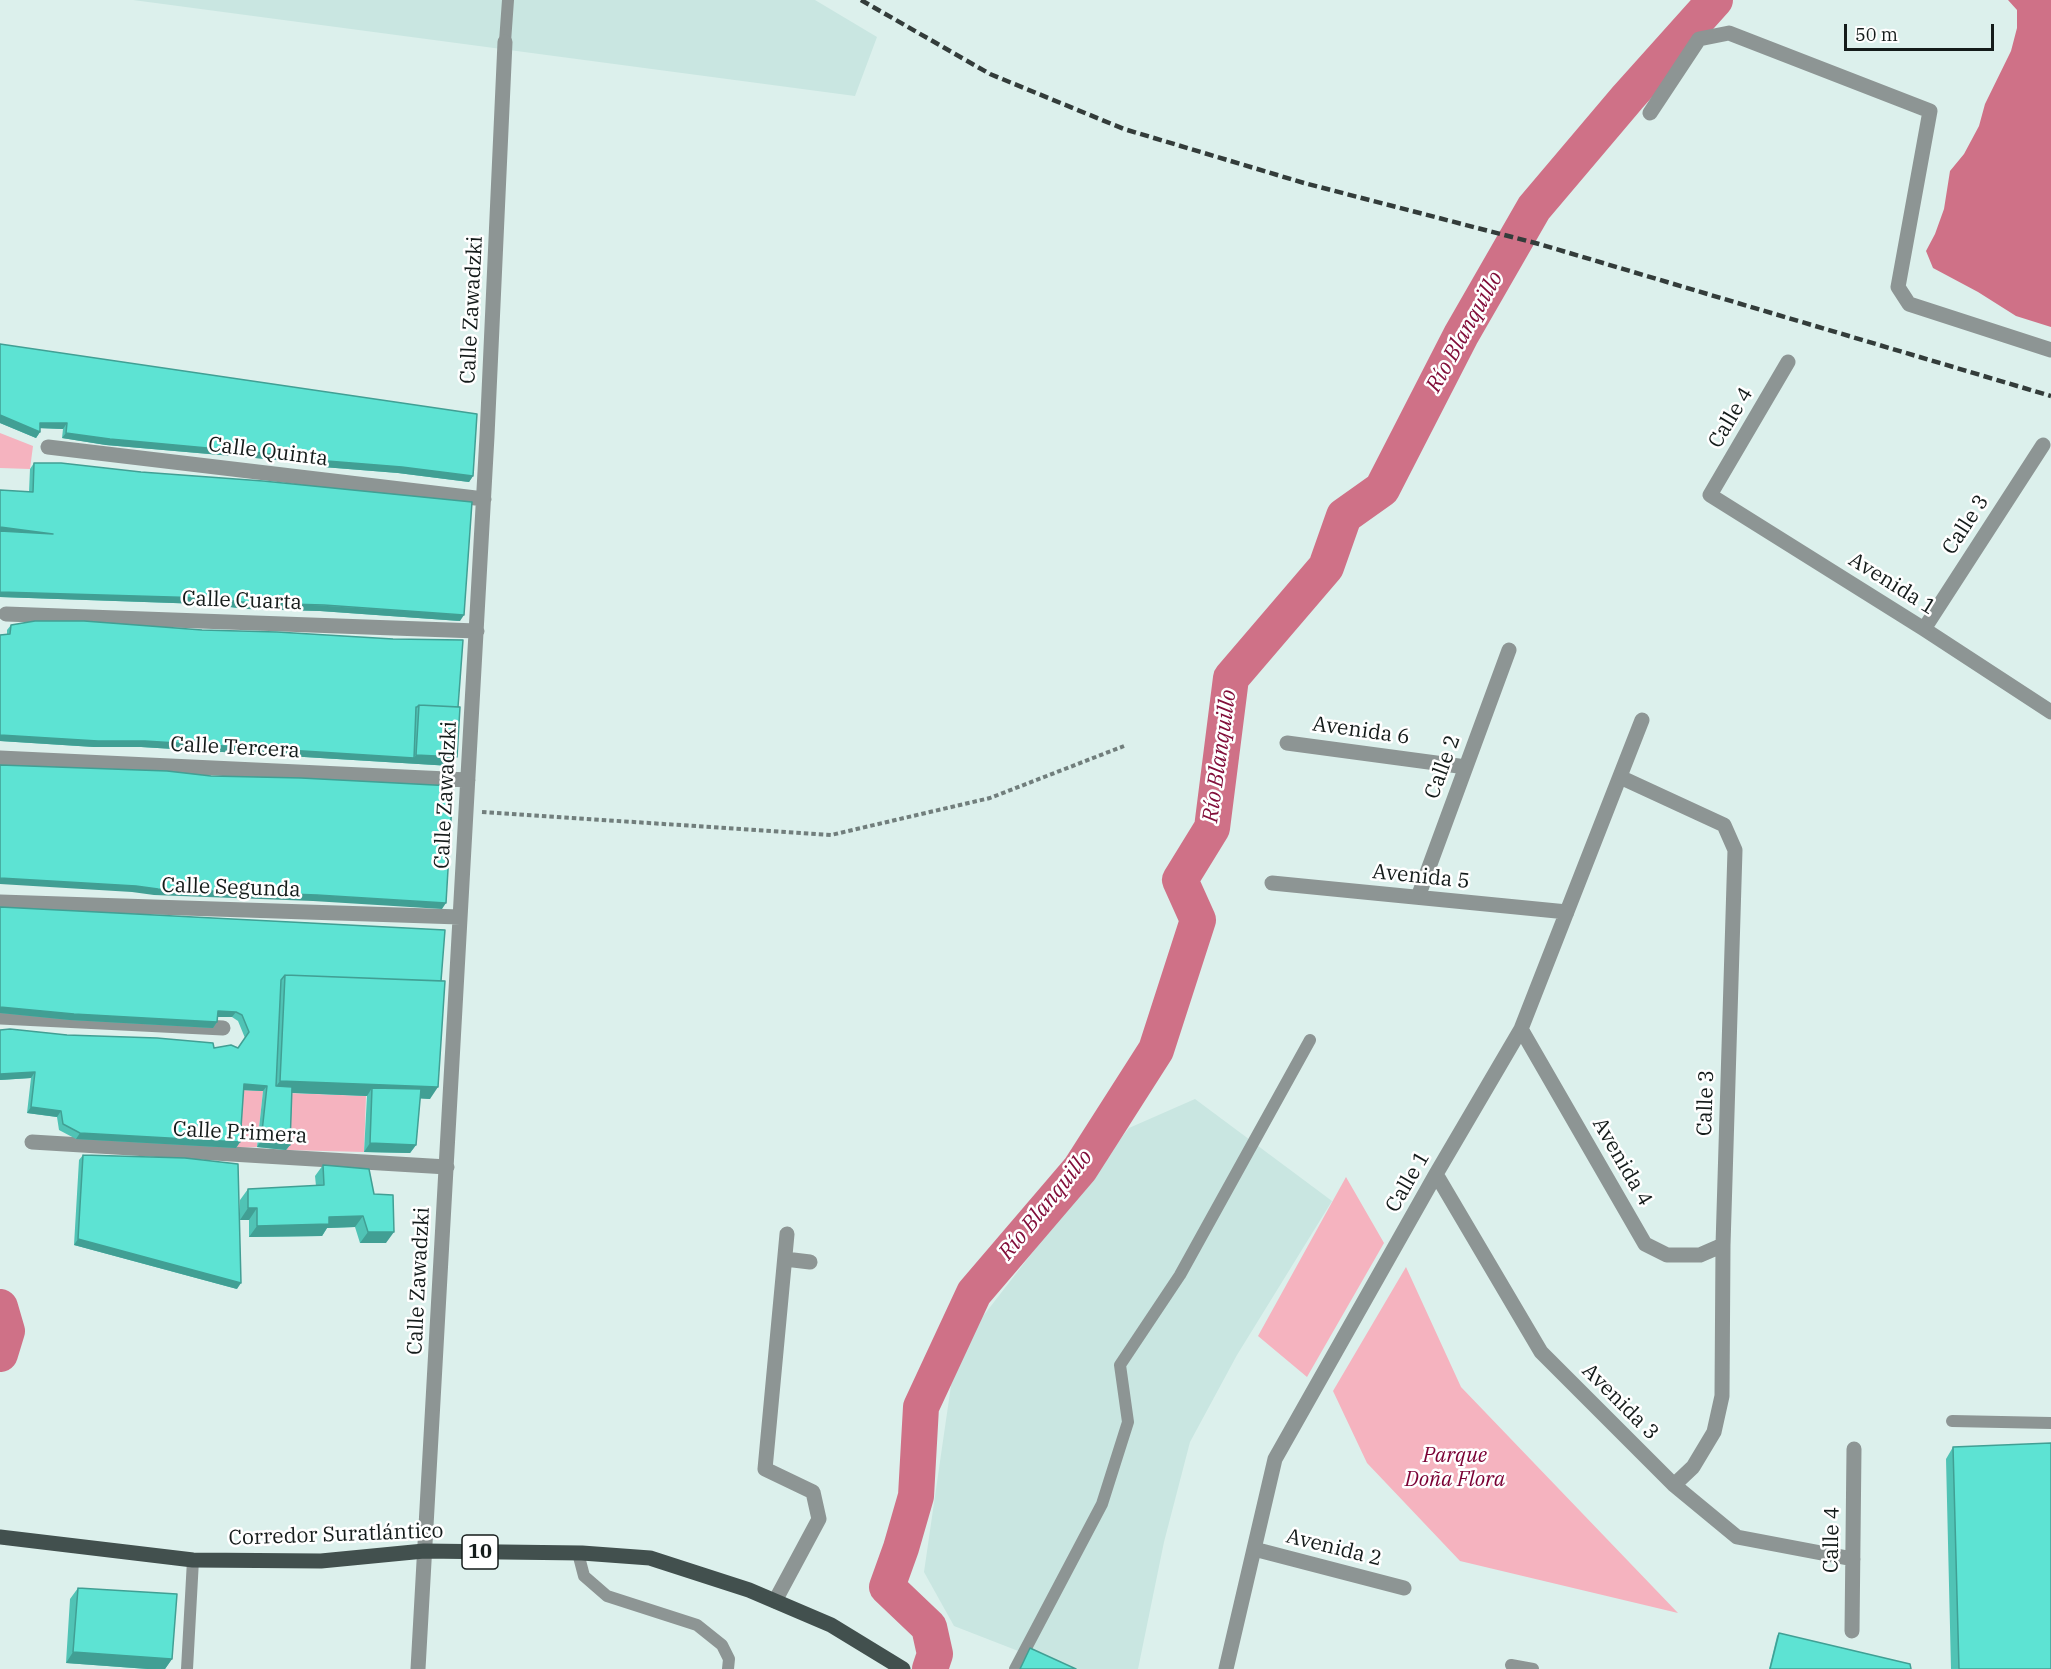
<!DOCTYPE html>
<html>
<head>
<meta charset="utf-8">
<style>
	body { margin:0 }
	#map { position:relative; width:2051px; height:1669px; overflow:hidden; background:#dcf0ec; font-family:"IBM Plex Serif",serif }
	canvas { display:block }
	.scale { position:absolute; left:1844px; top:24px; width:150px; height:27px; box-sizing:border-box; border:3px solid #141b1a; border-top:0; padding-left:8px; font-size:18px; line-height:21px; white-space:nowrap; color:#141b1a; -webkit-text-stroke:4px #fff; paint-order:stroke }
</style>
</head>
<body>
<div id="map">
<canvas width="2051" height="1669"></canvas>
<div class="scale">50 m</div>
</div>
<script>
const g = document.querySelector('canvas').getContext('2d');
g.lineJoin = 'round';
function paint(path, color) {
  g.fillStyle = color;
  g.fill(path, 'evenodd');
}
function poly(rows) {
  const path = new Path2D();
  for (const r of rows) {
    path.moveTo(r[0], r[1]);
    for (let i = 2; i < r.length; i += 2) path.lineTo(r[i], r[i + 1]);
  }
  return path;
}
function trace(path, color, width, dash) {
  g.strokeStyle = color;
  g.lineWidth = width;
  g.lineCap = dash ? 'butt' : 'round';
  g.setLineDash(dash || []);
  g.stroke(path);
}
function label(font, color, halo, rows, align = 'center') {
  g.font = font + ' "IBM Plex Serif",serif';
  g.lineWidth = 5;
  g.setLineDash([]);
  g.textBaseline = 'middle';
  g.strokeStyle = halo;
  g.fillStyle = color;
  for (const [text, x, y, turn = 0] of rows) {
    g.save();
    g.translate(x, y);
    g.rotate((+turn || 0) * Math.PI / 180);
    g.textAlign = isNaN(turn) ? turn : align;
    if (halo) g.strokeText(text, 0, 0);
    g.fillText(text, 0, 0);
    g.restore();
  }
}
const built = poly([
	[133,0,815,0,877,37,855,96],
	[1195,1099,1332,1201,1237,1355,1190,1442,1164,1542,1138,1669,1056,1669,1026,1654,954,1626,924,1572,956,1351,1129,1128]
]);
const green = poly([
	[0,433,33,446,30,469,0,468],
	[240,1090,263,1091,257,1147,236,1148],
	[288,1093,366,1096,364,1152,286,1150],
	[1346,1177,1384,1243,1307,1377,1258,1336],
	[1406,1267,1461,1387,1678,1613,1460,1561,1367,1463,1333,1391]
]);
const water = poly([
	[2008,0,2051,0,2051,327,2016,316,1978,292,1933,268,1926,251,1935,234,1944,209,1950,171,1964,154,1979,126,1985,104,2011,51,2017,28,2017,10]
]);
const river = poly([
	[0,1307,7,1331,0,1354],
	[930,1669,935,1654,929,1627,887,1587,901,1548,916,1496,921,1407,974,1293,1080,1169,1156,1050,1198,920,1180,880,1212,828,1231,678,1326,567,1344,516,1382,489,1461,335,1534,208,1628,97,1715,0]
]);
const path = poly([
	[482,812,831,835,990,798,1124,746]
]);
const lane = poly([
	[505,42,508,0],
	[1952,1421,2051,1423],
	[578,1553,584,1576,607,1596,697,1625,722,1645,729,1659,728,1669],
	[1511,1665,1533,1669],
	[187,1669,193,1560],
	[1015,1669,1102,1504,1128,1422,1120,1365,1180,1275,1310,1040]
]);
const street = poly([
	[1650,113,1699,39,1729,33,1930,111,1898,287,1909,304,2051,350],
	[1788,362,1710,495,1924,629,2051,712],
	[48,447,484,499],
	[6,614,477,631],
	[1924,629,2043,445],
	[1287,743,1466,767],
	[0,758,468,780],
	[1620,777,1724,825,1735,850,1723,1245,1722,1396,1714,1432,1693,1467,1674,1485],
	[1272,883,1567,912],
	[1418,897,1509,650],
	[0,902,460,917],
	[0,1017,223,1028],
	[1521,1029,1645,1244,1667,1255,1700,1255,1723,1245],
	[32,1142,447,1167],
	[1436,1174,1541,1352,1674,1485,1737,1537,1853,1559],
	[785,1259,810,1262],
	[1254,1549,1404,1588],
	[775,1601,819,1519,813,1492,765,1469,787,1234],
	[1852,1631,1854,1449],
	[418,1669,487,436,505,42],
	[1226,1669,1275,1459,1436,1174,1521,1029,1642,720]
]);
const primary = poly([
	[0,1537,193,1560,321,1561,424,1551,582,1553,650,1558,749,1590,831,1625,903,1669]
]);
const rail = poly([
	[861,0,990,74,1124,129,1304,183,1539,244,2051,396]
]);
const wall = poly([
	[0,344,473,476,469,482,398,473,323,467,301,462,106,445,62,438,63,429,40,428,40,432,36,438,0,423],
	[34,463,460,621,320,611,248,609,202,604,0,597,0,490,29,492,30,469],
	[11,625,458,707,457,757,451,766,141,747,94,747,0,741,0,635,7,634,7,630],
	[0,907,445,930,430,1099,420,1098,416,1145,410,1153,364,1152,367,1096,292,1093,290,1145,286,1150,257,1147,263,1091,243,1090,240,1142,236,1148,76,1139,59,1130,57,1117,27,1113,31,1078,0,1080,67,1035,214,1048,238,1048,245,1038,238,1021,232,1017,217,1017,217,1022,213,1028,70,1020,0,1013],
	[83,1155,237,1289,74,1245,79,1160],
	[323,1165,374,1194,386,1243,360,1243,355,1227,327,1228,322,1236,249,1237,249,1220,240,1220,240,1200,248,1189,316,1186,315,1176],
	[1953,1447,2051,1669,1951,1669,1946,1459],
	[78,1588,172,1659,165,1669,148,1669,66,1663,70,1599],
	[1779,1633,1911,1669,1769,1669,1777,1636]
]);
const shadedWall = poly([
	[0,415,40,432,36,438,0,423],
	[40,423,67,423,63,429,36,428],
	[66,433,305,457,402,467,473,476,469,482,398,473,323,467,301,462,106,445,62,438],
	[0,527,53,534,0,533],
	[0,592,206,598,464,615,460,621,320,611,248,609,202,604,0,597],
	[0,735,145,741,414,758,416,755,457,757,451,766,141,747,94,747,0,741],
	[0,878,317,895,446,903,442,909,313,901,154,895,132,892,0,884],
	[0,1007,217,1022,213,1028,70,1020,0,1013],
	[218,1011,236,1012,232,1017,214,1017],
	[35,1072,31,1078,0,1080,0,1074],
	[280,1081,438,1087,430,1099,372,1096,372,1088,367,1096,272,1092],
	[244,1084,267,1086,263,1091,240,1090],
	[31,1107,61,1111,57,1117,27,1113],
	[80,1133,240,1142,236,1148,76,1139],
	[261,1141,290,1145,286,1150,257,1147],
	[370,1143,416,1145,410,1153,364,1152],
	[248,1208,257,1208,249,1220,240,1220],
	[363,1216,355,1227,327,1228,322,1236,249,1237,257,1226,329,1217],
	[368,1232,394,1232,386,1243,360,1243],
	[78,1239,241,1283,237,1289,74,1245],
	[73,1652,172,1659,165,1669,148,1669,66,1663]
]);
const building = poly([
	[0,344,477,414,473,476,402,467,327,461,305,457,110,439,66,433,67,423,40,423,40,432,0,415,0,344],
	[34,463,61,463,141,472,263,481,472,502,464,615,324,605,252,603,206,598,0,592,0,531,53,534,0,527,0,490,33,492,34,463],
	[35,621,84,621,202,630,277,632,393,639,463,640,458,707,419,705,417,707,416,707,414,758,145,741,98,741,0,735,0,635,10,634,11,625,35,621],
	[419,705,460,707,457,757,416,755,419,705],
	[0,765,167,771,211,776,301,778,453,786,446,903,317,895,158,889,136,886,0,878,0,765],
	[0,907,445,930,441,981,285,975,281,980,276,1086,292,1087,290,1145,261,1141,267,1086,244,1084,240,1142,80,1133,63,1124,61,1111,31,1107,35,1072,0,1074,0,1030,10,1029,67,1035,157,1038,213,1043,214,1048,231,1045,238,1048,249,1032,242,1015,236,1012,218,1011,217,1022,74,1014,0,1007,0,907],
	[285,975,445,981,438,1087,280,1081,285,975],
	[372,1088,421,1089,416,1145,370,1143,372,1088],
	[83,1155,185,1158,238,1164,241,1283,78,1239,83,1155],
	[323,1165,369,1169,374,1194,393,1195,394,1232,368,1232,363,1216,329,1217,329,1224,257,1226,257,1208,248,1208,248,1189,324,1185,323,1165],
	[2051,1443,2051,1669,1959,1669,1953,1447,2051,1443],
	[78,1588,177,1594,172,1659,73,1652,78,1588],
	[1779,1633,1910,1664,1911,1669,1770,1669,1779,1633],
	[1030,1648,1076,1669,1020,1669,1030,1648]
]);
const shields = [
	[480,1552,36]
];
const shieldNames = [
	["10",480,1552]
];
const streetNames = [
	["Calle Zawadzki",472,310,-87],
	["Calle 4",1731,418,-59],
	["Calle Quinta",268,452,7],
	["Calle 3",1966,525,-57],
	["Avenida 1",1892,584,32],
	["Calle Cuarta",242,601,2],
	["Avenida 6",1361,731,8],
	["Calle Tercera",235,748,3],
	["Calle 2",1443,767,-70],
	["Calle Zawadzki",446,795,-87],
	["Avenida 5",1421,877,6],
	["Calle Segunda",231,888,2],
	["Calle 3",1706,1103,-88],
	["Calle Primera",240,1133,3],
	["Avenida 4",1622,1162,60],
	["Calle 1",1408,1182,-60],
	["Calle Zawadzki",419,1281,-87],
	["Avenida 3",1620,1402,45],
	["Corredor Suratlántico",336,1535,-2],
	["Calle 4",1832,1540,-89],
	["Avenida 2",1334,1548,14]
];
const parkNames = [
	["Parque",1455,1456],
	["Doña Flora",1455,1480]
];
const waterNames = [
	["Río Blanquillo",1465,332,-61],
	["Río Blanquillo",1220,756,-82],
	["Río Blanquillo",1046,1205,-51]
];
paint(built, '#c9e6e1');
paint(green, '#f5b3bf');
paint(water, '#cf7187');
trace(river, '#cf7187', 36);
trace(path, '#717e7c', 4, [4.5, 3]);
trace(lane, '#8d9594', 12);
trace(street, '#8d9594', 15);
trace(primary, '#42504e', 15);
trace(rail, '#333c3a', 4.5, [9, 4.5]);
paint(wall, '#50c3b5');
paint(shadedWall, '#419f94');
paint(building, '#5de3d3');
trace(building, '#419f94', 1.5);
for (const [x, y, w] of shields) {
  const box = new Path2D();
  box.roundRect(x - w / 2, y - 17, w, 34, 4.5);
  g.fillStyle = '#fff';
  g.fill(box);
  trace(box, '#141b1a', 1.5);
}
label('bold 20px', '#141b1a', null, shieldNames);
label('21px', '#141b1a', '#fff', streetNames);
label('italic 21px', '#7a0134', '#fff', parkNames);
label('italic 22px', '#820e3a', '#fff', waterNames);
</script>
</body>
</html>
